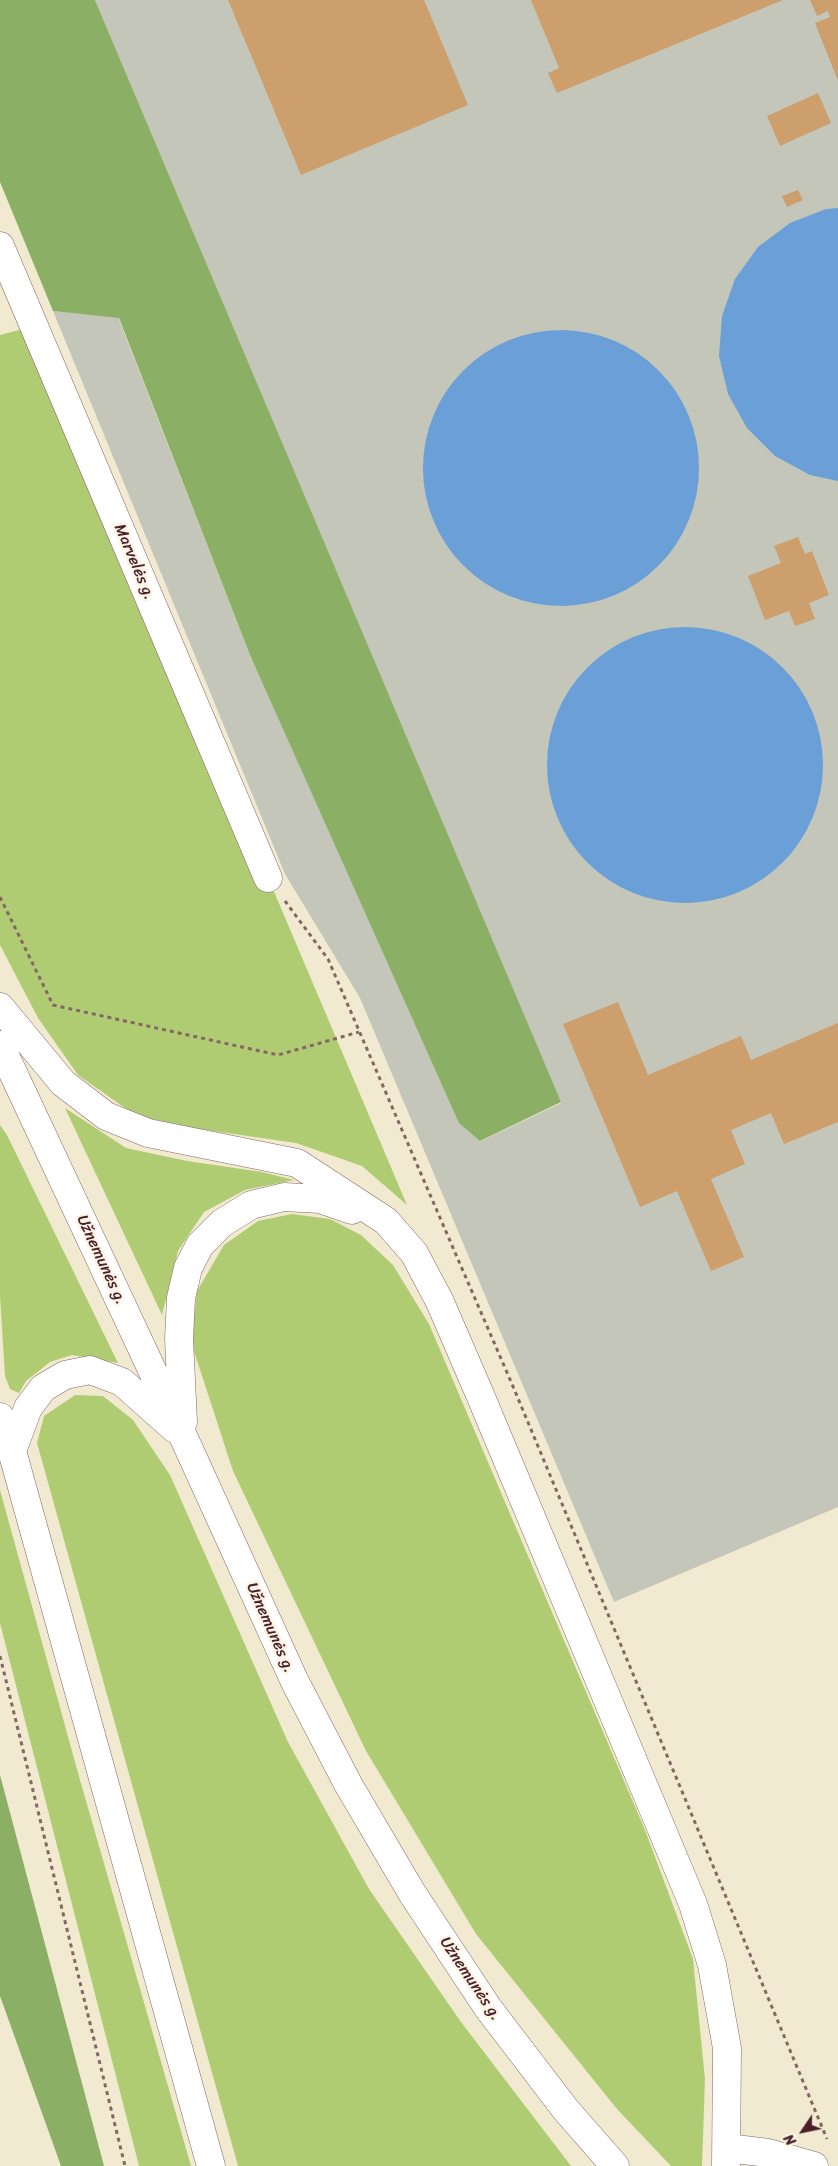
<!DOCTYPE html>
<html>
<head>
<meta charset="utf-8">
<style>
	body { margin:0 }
	#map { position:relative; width:838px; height:2166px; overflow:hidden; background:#f2ead0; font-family:Sriracha,sans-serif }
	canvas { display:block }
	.north { position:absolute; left:778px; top:2106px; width:50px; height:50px; -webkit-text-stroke:4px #fcf5e5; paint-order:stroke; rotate:236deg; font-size:14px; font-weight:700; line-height:20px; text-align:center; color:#4a1f2b }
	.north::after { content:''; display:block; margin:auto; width:18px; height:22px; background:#4a1f2b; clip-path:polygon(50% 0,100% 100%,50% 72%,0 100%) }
</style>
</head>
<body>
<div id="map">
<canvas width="838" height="2166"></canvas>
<div class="north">N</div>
</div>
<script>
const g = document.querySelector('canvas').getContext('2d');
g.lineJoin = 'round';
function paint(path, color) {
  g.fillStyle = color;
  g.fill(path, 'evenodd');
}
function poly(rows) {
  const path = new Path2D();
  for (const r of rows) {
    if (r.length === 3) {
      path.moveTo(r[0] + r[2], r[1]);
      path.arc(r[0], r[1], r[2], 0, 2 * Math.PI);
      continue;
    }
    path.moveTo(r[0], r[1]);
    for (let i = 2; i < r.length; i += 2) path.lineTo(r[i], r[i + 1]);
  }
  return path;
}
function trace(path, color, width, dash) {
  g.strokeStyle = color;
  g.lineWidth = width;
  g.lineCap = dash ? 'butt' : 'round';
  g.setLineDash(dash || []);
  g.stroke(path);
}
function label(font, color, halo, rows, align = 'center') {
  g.font = font + ' Sriracha,sans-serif';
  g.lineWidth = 5;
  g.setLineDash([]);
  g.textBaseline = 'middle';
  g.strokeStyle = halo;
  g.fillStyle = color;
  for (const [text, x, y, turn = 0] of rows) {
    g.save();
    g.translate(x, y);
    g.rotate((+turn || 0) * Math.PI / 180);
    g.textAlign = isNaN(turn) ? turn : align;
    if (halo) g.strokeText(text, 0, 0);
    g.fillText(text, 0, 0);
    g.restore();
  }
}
const industrial = poly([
	[95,0,838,0,838,1507,614,1602,360,998,285,874,53,311,118,317,250,655,481,1141,561,1103]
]);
const green = poly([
	[34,326,407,1205,362,1166,296,1143,192,1128,135,1115,78,1075,38,1018,0,945,0,335],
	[65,1108,126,1148,187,1161,262,1172,294,1180,245,1190,204,1212,178,1251,162,1315],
	[0,1125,7,1135,118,1363,72,1355,50,1362,26,1381,19,1393,10,1389,5,1376,0,1296],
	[292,1214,330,1219,361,1235,393,1265,429,1324,645,1830,693,1959,705,2079,702,2166,671,2166,617,2109,476,1934,366,1751,233,1471,191,1342,197,1291,224,1245,258,1221],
	[75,1395,103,1396,133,1420,170,1475,288,1742,369,1889,461,2022,571,2166,238,2166,37,1443,44,1416],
	[0,1490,80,1780,191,2166,139,2166,0,1623]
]);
const forest = poly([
	[0,0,95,0,561,1102,480,1141,459,1123,250,655,119,318,53,311,0,182],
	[0,1775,104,2166,61,2166,0,1996]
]);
const water = poly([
	[838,208,838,481,810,475,775,456,747,428,728,394,719,356,722,316,735,279,758,247,790,223,826,209],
	[561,468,138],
	[685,765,138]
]);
const building = poly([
	[228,0,424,0,468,105,301,175],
	[531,0,783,0,557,93,548,73,559,68],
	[810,0,838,0,838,81,815,23,830,17,828,11,817,16],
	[818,93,831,123,780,146,767,116],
	[798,190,803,200,787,207,782,196],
	[798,537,805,554,812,551,829,595,809,603,815,619,795,626,789,611,765,620,748,576,781,563,774,546],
	[618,1002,648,1075,741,1036,751,1060,838,1023,838,1122,784,1144,771,1113,731,1130,745,1164,711,1179,744,1257,711,1271,677,1191,640,1207,563,1024]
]);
const path = poly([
	[0,897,53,1005,278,1055,359,1032],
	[285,901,328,959,512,1384,827,2139],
	[0,1656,125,2166]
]);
const minor = poly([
	[0,246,268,878],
	[727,2148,768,2153,814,2166]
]);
const primary = poly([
	[0,1007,63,1083,106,1116,148,1133,297,1163,386,1221,414,1253,440,1302,481,1397,693,1904,712,1965,727,2048,726,2166],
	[0,1045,183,1436,295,1682,348,1784,412,1893,488,2008,566,2110,615,2166],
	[0,1417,12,1451,211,2166],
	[183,1422,179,1339,181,1298,188,1268,200,1245,222,1223,251,1205,284,1197,320,1199,352,1210],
	[12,1451,28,1408,43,1388,65,1375,90,1370,122,1382,175,1429]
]);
const streetNames = [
	["Marvelės g.",134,562,67],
	["Užnemunės g.",101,1260,65],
	["Užnemunės g.",270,1628,66],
	["Užnemunės g.",470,1979,56]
];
paint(industrial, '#c3c6b9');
paint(green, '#afcc73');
paint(forest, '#8bb065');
paint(water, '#6b9fd7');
paint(building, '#cd9f6d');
trace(minor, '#856665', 29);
trace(primary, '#856665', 29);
trace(path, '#856665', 3, [4, 4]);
trace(minor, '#fff', 28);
trace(primary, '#fff', 28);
label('16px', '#4a1f2b', '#fcf5e5', streetNames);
</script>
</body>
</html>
